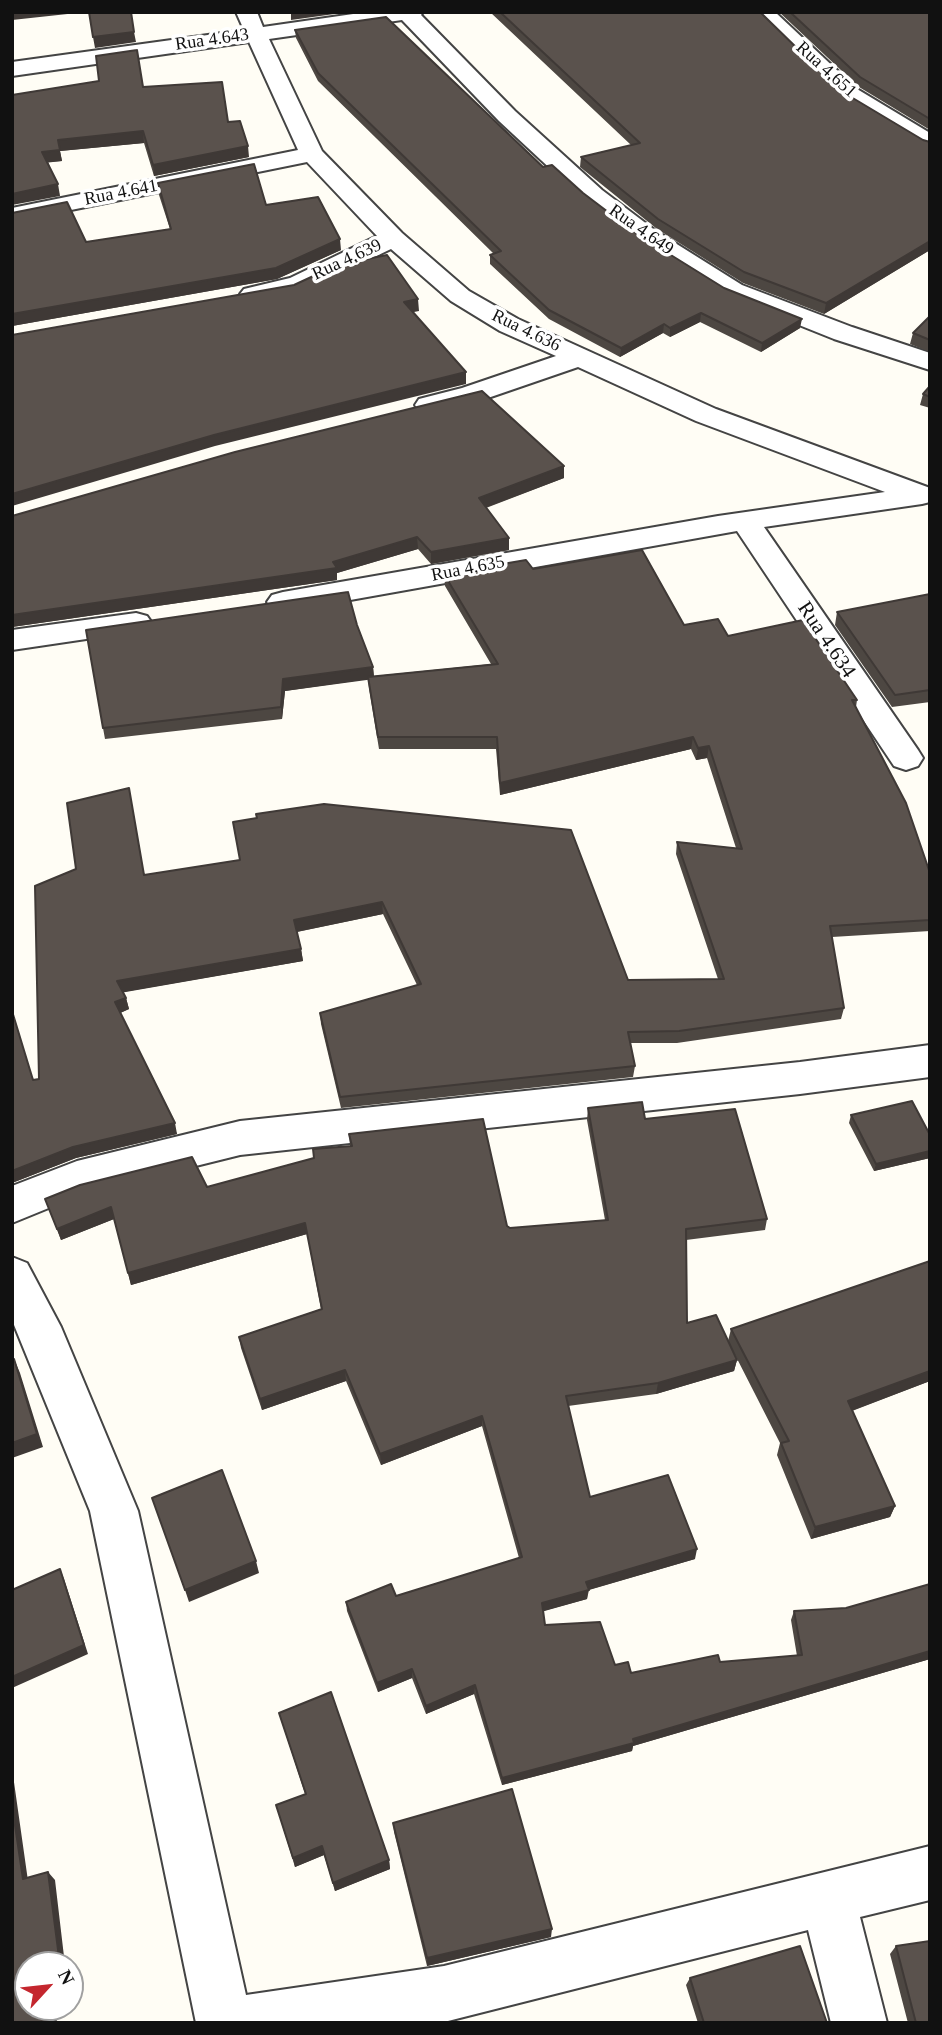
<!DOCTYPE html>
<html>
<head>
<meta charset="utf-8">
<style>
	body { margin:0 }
	#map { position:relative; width:942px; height:2035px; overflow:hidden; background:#fffdf5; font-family:Georgia,serif }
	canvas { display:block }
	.frame { position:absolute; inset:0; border:14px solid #111; pointer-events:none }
	.north { position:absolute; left:14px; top:1951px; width:70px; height:70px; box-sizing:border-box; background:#fff; border:2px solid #a0a0a0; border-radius:50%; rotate:63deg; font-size:19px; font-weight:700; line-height:28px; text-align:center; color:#111 }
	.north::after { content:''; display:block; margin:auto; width:24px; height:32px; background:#c4262e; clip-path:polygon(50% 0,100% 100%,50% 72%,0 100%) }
</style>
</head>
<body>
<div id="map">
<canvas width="942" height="2035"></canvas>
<div class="frame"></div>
<div class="north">N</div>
</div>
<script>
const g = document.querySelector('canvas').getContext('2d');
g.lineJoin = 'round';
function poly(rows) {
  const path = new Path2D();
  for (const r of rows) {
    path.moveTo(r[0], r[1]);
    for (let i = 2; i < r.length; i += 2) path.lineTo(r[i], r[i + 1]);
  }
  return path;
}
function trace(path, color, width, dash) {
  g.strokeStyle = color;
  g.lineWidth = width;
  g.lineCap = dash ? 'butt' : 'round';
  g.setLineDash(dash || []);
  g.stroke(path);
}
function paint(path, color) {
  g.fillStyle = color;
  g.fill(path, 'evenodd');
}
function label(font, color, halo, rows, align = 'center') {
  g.font = font + ' Georgia,serif';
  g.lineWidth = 7;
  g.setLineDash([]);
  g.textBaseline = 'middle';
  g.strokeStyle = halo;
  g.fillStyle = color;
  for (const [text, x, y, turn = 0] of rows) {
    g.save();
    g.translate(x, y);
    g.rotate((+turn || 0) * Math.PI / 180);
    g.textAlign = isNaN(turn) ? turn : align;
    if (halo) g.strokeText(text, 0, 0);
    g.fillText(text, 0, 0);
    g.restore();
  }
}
const minor = poly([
	[236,12,257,12,263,27,367,12,423,12,421,15,515,111,602,190,656,231,742,285,852,327,930,353,930,370,834,339,724,295,638,241,584,200,499,121,402,20,269,39,322,151,402,233,469,291,518,319,716,409,930,488,930,502,922,504,764,527,918,750,923,758,918,766,906,770,894,766,737,531,283,612,272,609,267,602,272,595,283,592,718,516,885,492,696,421,578,367,482,400,429,413,419,411,415,405,419,399,462,388,556,356,500,331,451,301,391,249,307,289,253,302,244,299,240,294,244,289,290,278,377,236,307,162,12,222,12,208,298,150,249,42,12,76,12,62,244,30,236,12],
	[753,12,775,12,857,89,930,133,930,150,922,148,841,99,753,12],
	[136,613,147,616,152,623,147,630,12,650,12,630,136,613],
	[930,1045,930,1077,800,1094,240,1155,83,1194,12,1223,12,1186,77,1161,240,1121,800,1062,930,1045],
	[12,1257,27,1263,61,1327,138,1511,246,1995,444,1966,930,1846,930,1900,860,1917,887,2023,831,2023,808,1930,444,2022,196,2023,90,1511,12,1320,12,1257]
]);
const wall = poly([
	[490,12,760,12,841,91,923,140,930,142,930,250,824,314,743,283,657,229,580,167,581,157,631,145],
	[779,12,930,12,930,130,859,87],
	[295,30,543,167,583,193,637,234,724,288,800,328,761,352,700,322,670,337,663,333,620,357,549,319,490,264,490,255,494,254,318,81,296,38],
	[143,87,228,122,249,157,154,176,144,143,60,151,62,161,48,162,60,196,12,95],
	[158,183,266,205,341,250,277,279,12,326,12,213,86,242,170,229,159,195],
	[930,316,930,352,910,344,913,333],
	[930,386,930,408,920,405,923,394],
	[564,478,486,508,509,550,431,564,418,549,337,573,337,580,12,627,12,516],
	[533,569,684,625,728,636,857,700,856,707,930,873,930,931,832,937,844,1008,841,1019,677,1043,630,1043,635,1066,633,1077,341,1108,321,1024,320,1013,417,985,383,914,297,932,301,949,303,961,123,992,126,998,129,1009,120,1013,177,1134,76,1158,12,1183,12,1010,33,1080,39,1079,145,875,240,860,233,822,256,818,256,814,628,980,718,979,676,854,677,842,736,848,707,758,696,760,691,749,500,795,496,749,379,749,369,688,368,679,285,691,282,719,105,739,103,728,357,625,373,667,374,676,491,664,445,586,444,574],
	[930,594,930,702,892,707,835,625,837,612],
	[588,1108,645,1119,767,1219,765,1230,686,1240,687,1323,737,1360,734,1371,656,1394,568,1406,590,1497,695,1559,589,1590,587,1599,543,1611,545,1625,615,1665,631,1673,720,1662,797,1656,791,1620,794,1611,846,1608,930,1584,930,1659,633,1746,632,1751,502,1785,474,1694,426,1714,412,1678,378,1692,347,1611,346,1602,396,1596,519,1558,482,1426,381,1465,346,1381,262,1410,241,1348,239,1337,321,1309,307,1234,131,1285,114,1219,61,1240,45,1199,207,1187,314,1158,350,1146,349,1134,510,1228,605,1220,587,1120],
	[851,1115,930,1135,930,1158,874,1171,849,1123],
	[930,1261,930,1381,852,1411,895,1506,890,1517,811,1539,777,1455,780,1443,728,1341,731,1329],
	[279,1713,389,1860,390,1869,335,1891,324,1855,295,1867,276,1805,305,1794],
	[393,1823,551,1937,427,1966,394,1832],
	[896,1946,930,2023,908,2023,890,1954],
	[690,1978,827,2023,698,2023,686,1985]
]);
const shadedWall = poly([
	[12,12,86,12,12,20],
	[291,12,349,12,291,20],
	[134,32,136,42,95,48,93,37],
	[143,131,144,143,60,151,62,161,44,163,42,152,58,140],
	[248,146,249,157,154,176,153,165],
	[58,184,60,196,12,205,12,194],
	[340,239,341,250,277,279,12,326,12,314],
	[930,241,930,250,824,314,826,303],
	[418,299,419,311,404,314,404,302],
	[701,313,700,322,670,337,670,328],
	[802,319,800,328,761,352,762,343],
	[664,324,663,333,620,357,621,348],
	[466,372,466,384,215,446,12,506,12,494,214,435],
	[564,466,564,478,479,510,479,498],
	[417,537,418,549,337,573,337,580,12,627,12,615,333,562],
	[509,538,509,550,431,564,431,552],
	[373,667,374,679,285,691,282,719,281,707,283,679],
	[693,737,691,749,500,795,500,783],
	[709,746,707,758,696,760,698,748],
	[382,902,383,914,296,932,294,920],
	[301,949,303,961,120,993,117,981],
	[126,998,129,1009,118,1014,115,1002],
	[175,1123,177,1134,76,1158,12,1183,12,1171,73,1147],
	[930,1151,930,1158,874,1171,876,1164],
	[111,1207,114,1219,61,1240,57,1229],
	[305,1223,307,1234,131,1285,128,1273],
	[14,1359,20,1373,43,1447,12,1458],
	[737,1360,734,1371,656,1394,658,1383],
	[345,1370,346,1381,262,1410,260,1399],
	[930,1371,930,1381,843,1414,848,1401],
	[482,1416,482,1426,381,1465,380,1454],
	[895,1506,890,1517,811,1539,815,1527],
	[697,1549,695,1559,588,1590,587,1599,541,1612,542,1603,586,1582],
	[256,1561,259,1573,189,1602,185,1590],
	[60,1569,64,1579,88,1654,12,1688,12,1677],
	[930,1651,930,1659,633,1746,632,1751,502,1785,502,1778],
	[412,1669,412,1678,378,1692,377,1683],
	[475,1685,474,1694,426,1714,426,1706],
	[12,1768,29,1888,23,1879,12,1805],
	[322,1846,324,1855,295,1867,293,1858],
	[389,1860,390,1869,335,1891,333,1883],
	[48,1872,55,1880,65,1965,60,1965],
	[552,1929,551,1937,427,1966,427,1958],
	[70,2003,70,2007,56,2012,57,2023,51,2023,50,2007,70,2007]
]);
const building = poly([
	[89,12,131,12,134,32,93,37,89,12],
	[500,12,760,12,841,91,923,140,930,142,930,241,826,303,744,272,658,219,581,157,640,143,500,12],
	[790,12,930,12,930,119,860,77,790,12],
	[386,17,543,167,552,165,583,193,637,234,724,288,802,319,762,343,701,313,670,328,664,324,621,348,549,310,490,255,501,251,318,73,295,30,386,17],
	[137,50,143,87,222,82,228,122,240,121,248,146,153,165,143,131,58,140,60,150,42,152,58,184,12,194,12,95,99,81,96,56,137,50],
	[254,164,266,205,318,197,340,239,276,268,12,314,12,213,67,202,86,242,171,229,158,183,254,164],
	[387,255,418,299,404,302,466,372,214,435,12,494,12,335,294,285,350,259,352,262,387,255],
	[930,316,930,340,913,333,930,316],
	[930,386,930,397,923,394,930,386],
	[482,391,564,466,479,498,509,538,431,552,417,537,333,562,337,568,12,615,12,516,235,452,482,391],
	[642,550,684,625,718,619,728,636,803,620,857,700,852,700,906,803,930,873,930,920,830,926,844,1008,679,1031,628,1032,635,1066,340,1097,320,1013,421,984,382,902,294,920,301,949,117,981,126,998,115,1002,175,1123,73,1147,12,1171,12,1011,33,1080,39,1079,35,886,76,869,67,803,129,788,144,875,240,860,233,822,257,818,256,814,324,804,571,830,628,980,724,979,677,842,742,849,709,746,698,748,693,737,500,783,497,737,378,737,368,677,498,664,444,574,526,560,533,569,642,550],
	[348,592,357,625,373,667,283,679,281,707,103,728,86,630,348,592],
	[930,594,930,690,895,695,837,612,930,594],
	[912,1101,930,1135,930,1151,876,1164,851,1115,912,1101],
	[642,1102,645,1119,735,1109,767,1219,686,1229,687,1323,716,1315,737,1360,658,1383,566,1396,590,1497,668,1475,697,1549,586,1582,589,1590,542,1603,545,1625,600,1622,615,1665,628,1662,631,1673,718,1655,720,1662,802,1655,794,1611,846,1608,930,1584,930,1651,633,1739,634,1743,502,1778,475,1685,426,1706,412,1669,377,1683,346,1602,391,1584,396,1596,522,1557,482,1416,380,1454,345,1370,260,1399,239,1337,322,1309,305,1223,128,1273,111,1207,57,1229,45,1199,80,1185,192,1157,207,1187,314,1158,313,1149,352,1146,349,1134,483,1119,507,1226,510,1228,608,1220,588,1108,642,1102],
	[930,1261,930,1371,848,1401,895,1506,815,1527,781,1443,789,1441,731,1329,930,1261],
	[14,1359,37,1434,12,1443,12,1360,14,1359],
	[222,1470,256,1561,185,1590,152,1498,222,1470],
	[60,1569,84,1645,12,1677,12,1590,60,1569],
	[331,1692,389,1860,333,1883,322,1846,293,1858,276,1805,306,1794,279,1713,331,1692],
	[512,1789,552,1929,427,1958,393,1823,512,1789],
	[12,1805,23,1879,48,1872,60,1965,28,1965,28,2007,50,2007,51,2023,12,2023,12,1805],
	[930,1941,930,2023,916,2023,896,1946,930,1941],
	[800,1946,827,2023,704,2023,690,1978,800,1946]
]);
const farStreetnames = [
	["Rua 4.643",212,40,-8],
	["Rua 4.651",826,70,42],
	["Rua 4.641",121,193,-11],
	["Rua 4.649",641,230,35],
	["Rua 4.639",347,260,-25],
	["Rua 4.636",526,331,26],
	["Rua 4.635",468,569,-11]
];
const streetNames = [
	["Rua 4.634",826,640,56]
];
trace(minor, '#444', 4);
paint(minor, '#fff');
paint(wall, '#4d4742');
paint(shadedWall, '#3f3936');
paint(building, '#5a524d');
trace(building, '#3f3936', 2);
label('18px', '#111', '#fff', farStreetnames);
label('21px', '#111', '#fff', streetNames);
</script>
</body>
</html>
